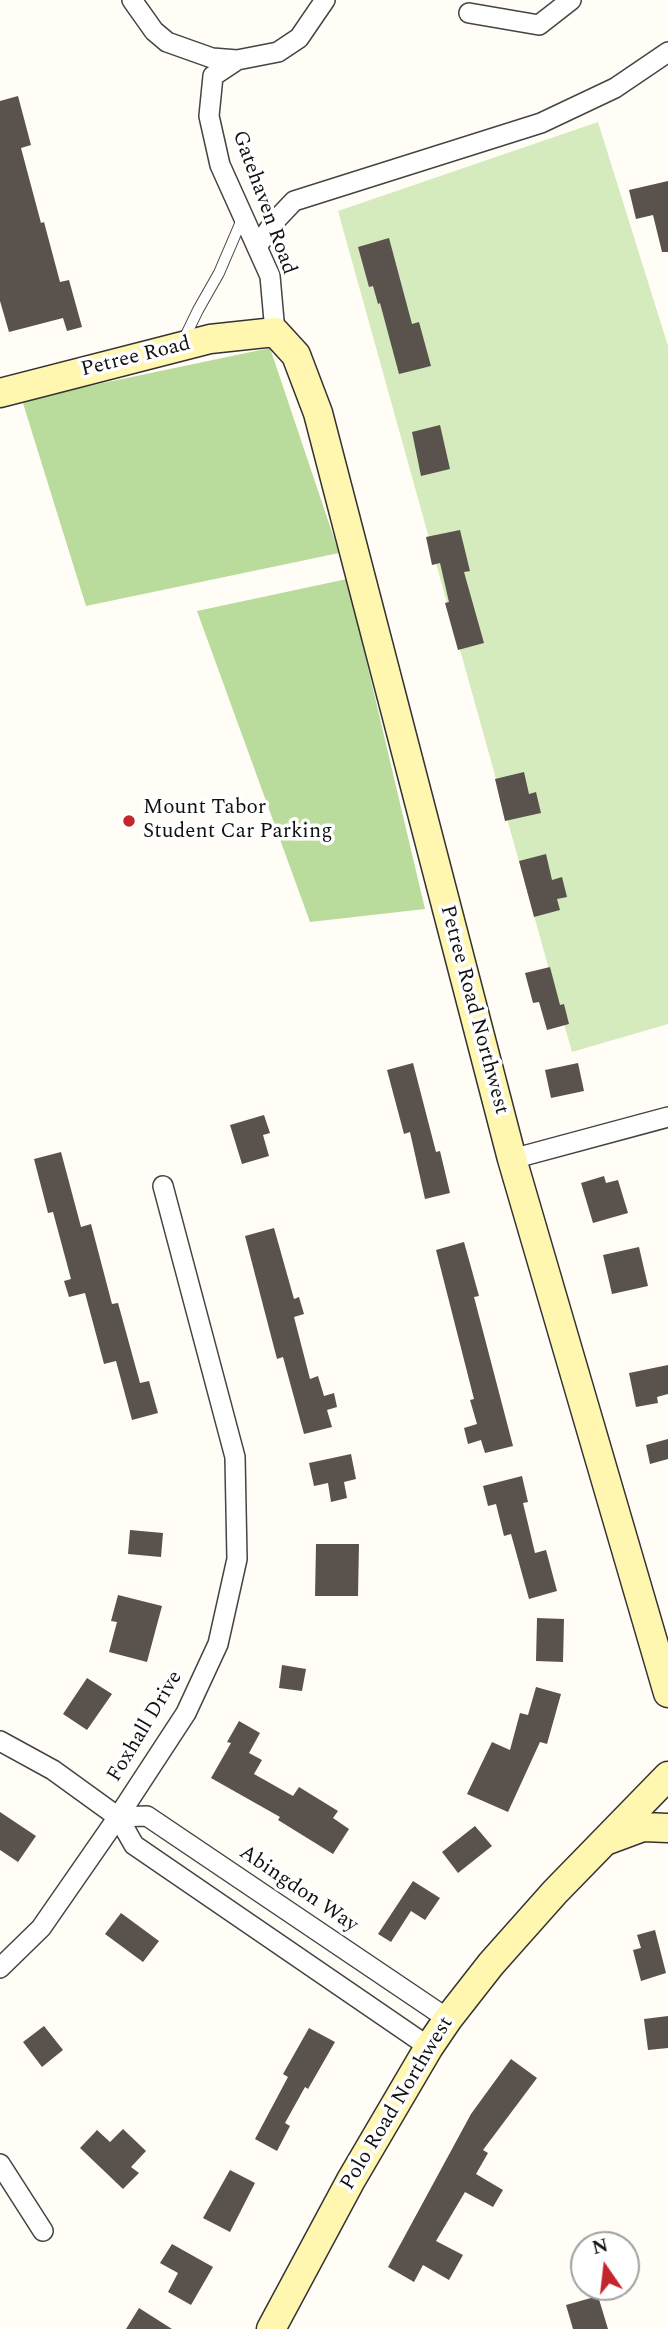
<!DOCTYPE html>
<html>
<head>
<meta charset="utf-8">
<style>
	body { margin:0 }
	#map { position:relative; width:668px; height:2329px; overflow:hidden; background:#fffdf5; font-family:Spectral,serif }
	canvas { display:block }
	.north { position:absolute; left:570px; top:2231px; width:70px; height:70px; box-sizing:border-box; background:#fff; border:2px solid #a0a0a0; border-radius:50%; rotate:346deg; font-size:19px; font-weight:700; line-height:28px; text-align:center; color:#111 }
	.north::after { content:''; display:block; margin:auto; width:24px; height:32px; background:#c4262e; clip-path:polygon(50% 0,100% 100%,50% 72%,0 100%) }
</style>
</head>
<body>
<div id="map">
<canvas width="668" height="2329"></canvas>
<div class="north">N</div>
</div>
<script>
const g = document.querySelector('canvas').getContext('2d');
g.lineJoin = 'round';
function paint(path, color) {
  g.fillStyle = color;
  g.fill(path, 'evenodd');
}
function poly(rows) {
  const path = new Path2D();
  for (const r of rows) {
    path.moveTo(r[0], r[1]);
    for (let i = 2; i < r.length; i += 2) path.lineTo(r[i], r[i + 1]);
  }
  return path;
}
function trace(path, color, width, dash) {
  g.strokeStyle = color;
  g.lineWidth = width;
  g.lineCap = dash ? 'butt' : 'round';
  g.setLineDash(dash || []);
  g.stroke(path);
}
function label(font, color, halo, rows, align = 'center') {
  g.font = font + ' Spectral,serif';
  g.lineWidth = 7;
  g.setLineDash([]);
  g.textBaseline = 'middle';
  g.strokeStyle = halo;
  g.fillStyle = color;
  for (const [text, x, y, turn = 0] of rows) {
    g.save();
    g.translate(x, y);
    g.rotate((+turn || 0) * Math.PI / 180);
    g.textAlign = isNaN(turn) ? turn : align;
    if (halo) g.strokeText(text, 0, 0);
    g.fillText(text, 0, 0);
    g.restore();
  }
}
const green = poly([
	[598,122,668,346,668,1024,572,1052,338,211]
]);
const forest = poly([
	[270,348,339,553,86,606,22,400],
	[347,579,425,909,310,922,197,611]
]);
const building = poly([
	[18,96,31,145,21,148,41,223,44,222,60,282,69,280,82,327,67,331,63,318,9,332,0,301,0,101],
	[668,181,668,252,662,252,653,215,636,219,629,190],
	[389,238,412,324,419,322,431,366,399,374,380,303,378,304,373,286,369,287,358,247],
	[440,425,450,469,421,476,412,432],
	[460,530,470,571,464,572,484,643,458,650,445,603,449,602,440,563,432,565,426,537],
	[524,772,529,794,536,792,541,813,505,821,495,779],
	[546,854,552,880,562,877,567,897,557,899,560,910,534,917,519,861],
	[550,967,560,1005,564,1004,569,1024,547,1030,539,1002,533,1003,525,973],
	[413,1063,436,1152,440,1151,450,1193,425,1199,410,1132,404,1134,387,1070],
	[578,1063,584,1091,551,1098,545,1070],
	[264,1115,270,1133,263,1135,269,1156,242,1164,230,1125],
	[61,1152,81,1227,91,1224,112,1304,118,1303,140,1383,149,1381,158,1413,132,1420,116,1361,104,1364,85,1293,69,1297,64,1281,71,1279,53,1212,48,1213,34,1159],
	[604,1176,606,1183,618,1180,628,1213,593,1223,581,1183],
	[274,1228,294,1299,299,1297,304,1314,294,1317,310,1379,318,1376,324,1396,334,1393,337,1407,327,1410,332,1427,304,1434,283,1357,277,1359,245,1236],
	[464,1242,479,1296,474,1297,513,1446,485,1453,481,1440,468,1444,464,1428,477,1424,470,1400,474,1399,436,1250],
	[639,1247,648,1286,612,1294,603,1255],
	[668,1365,668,1394,657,1397,658,1403,636,1407,629,1373],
	[668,1439,668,1459,650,1464,646,1445],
	[351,1454,356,1479,344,1482,347,1498,331,1502,328,1483,314,1486,309,1463],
	[522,1476,528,1502,523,1503,535,1553,546,1550,557,1591,529,1599,511,1534,504,1536,496,1504,488,1506,483,1486],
	[130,1530,163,1533,161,1557,128,1554],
	[316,1544,359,1544,358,1596,315,1596],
	[118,1595,162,1606,147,1662,109,1652,117,1622,111,1621],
	[537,1618,564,1619,563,1662,536,1661],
	[282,1665,306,1669,302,1691,279,1688],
	[87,1678,112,1694,87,1730,63,1714],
	[536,1687,561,1694,547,1744,540,1742,508,1812,467,1794,492,1742,510,1750,520,1713,528,1715],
	[239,1721,260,1733,249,1753,262,1760,254,1774,293,1796,299,1787,338,1811,333,1818,349,1829,333,1854,278,1820,280,1817,211,1778,231,1743,227,1742],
	[0,1812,36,1836,18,1862,0,1850],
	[475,1826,492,1846,458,1873,442,1852],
	[413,1881,440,1898,425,1920,411,1911,391,1942,378,1934],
	[121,1913,159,1941,143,1962,105,1934],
	[655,1930,666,1973,641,1981,633,1950,641,1948,637,1935],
	[668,2016,668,2048,648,2050,644,2019],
	[44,2026,63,2050,42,2067,23,2042],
	[309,2028,335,2042,308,2089,305,2087,285,2123,290,2126,277,2151,255,2139,288,2077,283,2074],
	[511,2059,537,2078,483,2150,488,2153,476,2174,503,2190,493,2207,465,2192,436,2241,463,2255,449,2280,423,2265,414,2282,388,2267,471,2114],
	[123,2129,146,2151,131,2167,139,2173,123,2189,80,2148,97,2130,110,2142],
	[230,2170,255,2183,230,2232,203,2218],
	[172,2244,213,2267,191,2305,168,2292,178,2273,160,2263],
	[598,2296,608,2329,573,2329,566,2305],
	[139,2308,172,2329,126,2329]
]);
const lane = poly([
	[184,339,198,310,219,273,243,217]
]);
const street = poly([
	[132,0,154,31,167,42,212,58,237,60,278,52,299,38,325,0],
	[469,13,539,25,571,0],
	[237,60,213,76,209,116,220,165,270,276,275,332],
	[257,247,274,222,294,201,541,123,615,88,668,52],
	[512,1159,668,1117],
	[0,1741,53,1770,118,1817,134,1845,429,2047],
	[118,1817,147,1816,448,2019],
	[0,1968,41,1928,118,1817,186,1713,218,1644,237,1559,235,1457,163,1186],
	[0,2164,43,2231]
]);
const secondary = poly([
	[0,393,210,339,275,332,296,355,318,413,512,1159,668,1693],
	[608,1840,643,1827,668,1828],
	[271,2329,351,2180,429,2047,448,2019,491,1964,555,1892,668,1776]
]);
const markers = [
	[129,821,7,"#c4262e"]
];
const streetNames = [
	["Gatehaven Road",263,203,70],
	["Petree Road",136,358,-14],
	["Petree Road Northwest",473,1010,75],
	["Foxhall Drive",146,1727,-59],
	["Abingdon Way",298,1890,34],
	["Polo Road Northwest",398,2104,-59]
];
const poiNames = [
	["Mount Tabor",143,809],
	["Student Car Parking",143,833]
];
paint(green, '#d5ebbd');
paint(forest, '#b9dc9c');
paint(building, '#5a524d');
trace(lane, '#444', 12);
trace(street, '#444', 22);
trace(secondary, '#333', 31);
trace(lane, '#fff', 10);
trace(street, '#fff', 19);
trace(secondary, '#fff6b0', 28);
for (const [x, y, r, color] of markers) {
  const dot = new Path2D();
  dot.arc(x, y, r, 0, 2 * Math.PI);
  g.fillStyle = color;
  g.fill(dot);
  trace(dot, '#fff', 2.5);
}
label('21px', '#111', '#fff', streetNames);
label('21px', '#111', '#fff', poiNames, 'left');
</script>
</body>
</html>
